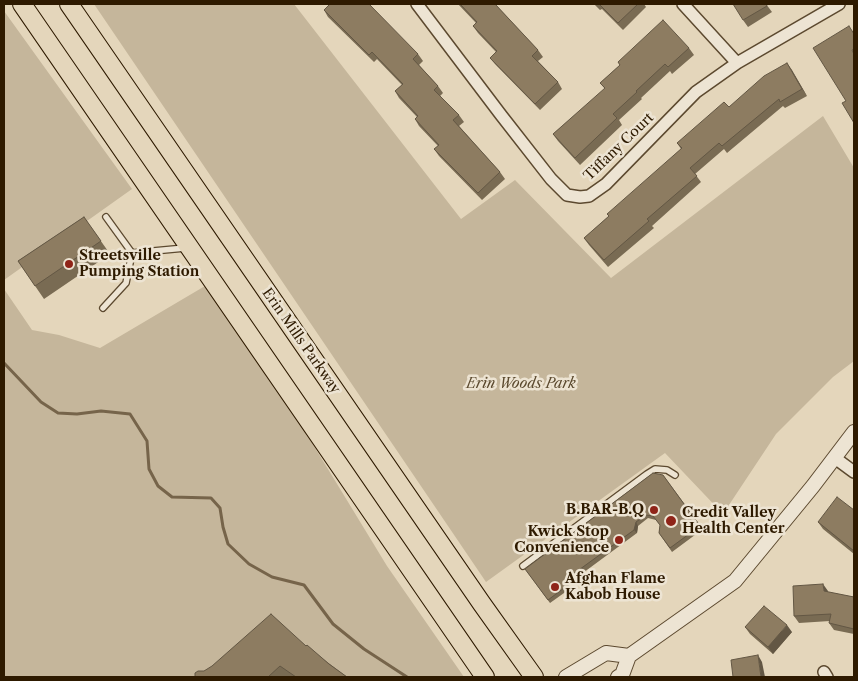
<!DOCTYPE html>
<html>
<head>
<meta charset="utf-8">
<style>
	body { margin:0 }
	#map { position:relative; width:858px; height:681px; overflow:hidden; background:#e4d6bb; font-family:"Libre Caslon Text",serif }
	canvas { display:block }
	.frame { position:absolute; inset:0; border:5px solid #2e1a00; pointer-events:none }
</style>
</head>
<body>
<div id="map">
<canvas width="858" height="681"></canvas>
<div class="frame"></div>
</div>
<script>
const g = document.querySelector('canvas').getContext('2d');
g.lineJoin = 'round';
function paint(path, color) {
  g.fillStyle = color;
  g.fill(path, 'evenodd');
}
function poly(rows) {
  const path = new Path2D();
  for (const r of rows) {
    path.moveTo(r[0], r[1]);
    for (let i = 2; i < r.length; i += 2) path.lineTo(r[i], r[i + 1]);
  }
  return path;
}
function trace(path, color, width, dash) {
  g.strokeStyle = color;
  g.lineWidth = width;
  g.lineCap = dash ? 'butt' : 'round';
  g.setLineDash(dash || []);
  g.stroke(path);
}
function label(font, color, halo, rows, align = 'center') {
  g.font = font + ' "Libre Caslon Text",serif';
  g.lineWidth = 5;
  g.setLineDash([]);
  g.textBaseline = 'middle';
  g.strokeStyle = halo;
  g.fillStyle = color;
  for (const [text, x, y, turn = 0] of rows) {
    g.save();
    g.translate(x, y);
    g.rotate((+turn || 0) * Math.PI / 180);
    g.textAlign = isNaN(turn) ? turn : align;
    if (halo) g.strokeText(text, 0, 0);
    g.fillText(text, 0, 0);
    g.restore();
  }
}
const green = poly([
	[94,4,294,4,461,219,515,180,611,278,823,116,854,168,854,361,833,377,776,434,723,514,665,453,486,582],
	[4,11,132,189,4,280],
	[205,286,306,433,387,566,464,677,4,677,4,289,32,330,59,335,100,348]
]);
const stream = poly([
	[4,363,41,402,58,413,77,414,101,411,130,414,147,441,149,469,158,486,172,497,211,498,220,508,223,527,228,544,249,564,272,577,304,585,333,624,364,649,407,677]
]);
const service = poly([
	[106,217,132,253,185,248],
	[103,308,126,283,132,253],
	[523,566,647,474,655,469,667,470,675,475]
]);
const minor = poly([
	[417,4,501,115,551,179,567,195,580,197,589,196,606,184,696,92,737,63,839,4],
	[683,4,737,63],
	[835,458,854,472],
	[824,672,827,677]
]);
const tertiary = poly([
	[566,677,606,653,629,656],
	[618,677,622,675,629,656,735,581,813,486,854,432]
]);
const primary = poly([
	[22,4,485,677],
	[69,4,482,604,534,677]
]);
const wall = poly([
	[458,4,495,4,538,50,543,57,538,61,558,82,562,89,540,110,495,64,490,58,496,52,478,33,473,26,476,23],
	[594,4,644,4,646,7,623,30,602,9,600,10],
	[766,4,772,12,748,27,743,20],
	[324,10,418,54,423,61,419,65,438,86,443,93,440,96,459,115,464,122,459,126,500,172,505,179,482,200,439,156,434,149,438,146,419,126,415,119,417,117,399,98,395,91,402,85,377,59,374,62,328,17],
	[689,48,694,55,672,74,670,71,641,98,642,99,619,120,622,125,580,165,558,141,553,134,605,89,600,83,620,65,618,62],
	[787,63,807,96,785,108,783,106,727,153,724,149,695,174,701,182,652,226,654,228,608,267,589,245,584,238,609,216,681,149,677,143,729,107],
	[84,217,110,254,44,299,18,261],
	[663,475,703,529,672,552,659,533,660,525,656,520,648,518,638,526,637,533,568,584,571,588,550,603,525,569],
	[854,510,854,554,823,529,818,522],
	[828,591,828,592,854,597,854,634,834,630,829,623,830,621,799,623,794,616],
	[745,627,792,632,773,654,750,634],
	[306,646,347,677,195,677,204,671]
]);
const shadedWall = poly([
	[787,63,792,70,807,96,802,89],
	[636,522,638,526,637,533,634,530],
	[823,584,828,591,828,598,824,591],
	[787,625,792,632,773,654,768,647],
	[758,655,762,662,765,677,761,677]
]);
const building = poly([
	[330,4,369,4,418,54,413,59,438,86,434,90,459,115,453,120,500,172,478,193,434,149,439,145,415,119,418,116,395,91,403,84,372,52,369,55,324,10,330,4],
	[460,4,495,4,538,50,532,56,558,82,535,104,490,58,497,51,473,26,477,22,460,4],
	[599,4,638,4,618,23,599,4],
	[733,4,766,4,767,6,743,20,733,4],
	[663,20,689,48,668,67,665,64,636,91,637,92,613,114,617,118,575,158,553,134,605,88,600,83,620,65,618,62,663,20],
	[849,26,854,34,854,49,852,50,854,54,854,123,842,103,846,101,813,48,849,26],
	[787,63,802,89,780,102,779,99,722,146,719,143,690,168,697,176,647,219,649,221,604,260,584,238,609,216,607,214,682,148,677,143,724,102,729,107,764,76,787,63],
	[84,217,101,241,35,286,18,261,84,217],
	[653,473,663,475,700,526,670,548,659,533,660,525,653,516,646,515,636,522,634,530,565,580,568,585,548,600,525,569,653,473],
	[837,497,854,510,854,551,818,522,837,497],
	[823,584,824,591,854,597,854,629,829,623,831,614,794,616,793,586,823,584],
	[764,606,787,625,768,647,745,627,764,606],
	[271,614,306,646,307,645,329,664,347,677,296,677,280,666,268,677,195,677,195,673,198,671,204,671,212,666,271,614],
	[758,655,761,677,733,677,731,660,758,655]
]);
const markers = [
	[69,264,5,"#8f2418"],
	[654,510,5,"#8f2418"],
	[671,521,6,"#8f2418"],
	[619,540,5,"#8f2418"],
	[555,587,5,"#8f2418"]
];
const streetNames = [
	["Tiffany Court",619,147,-44],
	["Erin Mills Parkway",301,341,55]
];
const poiNames = [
	["Streetsville",79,256],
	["Pumping Station",79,272],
	["B.BAR-B.Q",644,510,"right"],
	["Credit Valley",682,513],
	["Health Center",682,529],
	["Kwick Stop",609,532,"right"],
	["Convenience",609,548,"right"],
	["Afghan Flame",565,579],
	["Kabob House",565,595]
];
const parkNames = [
	["Erin Woods Park",521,384]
];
paint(green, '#c5b69b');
trace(stream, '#76644a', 3);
trace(service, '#5c492f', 8);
trace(minor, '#5c492f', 14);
trace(tertiary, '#5c492f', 16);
trace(primary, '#2e1a00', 20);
trace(service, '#ede4d3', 5.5);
trace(minor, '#ede4d3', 11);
trace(tertiary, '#ede4d3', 14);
trace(primary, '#e4d6bb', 18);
paint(wall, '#796b53');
paint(shadedWall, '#635744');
paint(building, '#8d7c61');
trace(building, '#635744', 1);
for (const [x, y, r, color] of markers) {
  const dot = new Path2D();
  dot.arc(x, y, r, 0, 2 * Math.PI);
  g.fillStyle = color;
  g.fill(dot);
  trace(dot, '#ede4d3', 2);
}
label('14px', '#2e1a00', '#ede4d3', streetNames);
label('bold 14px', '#2e1a00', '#ede4d3', poiNames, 'left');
label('italic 14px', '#5b492e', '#ede4d3', parkNames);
</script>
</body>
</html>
